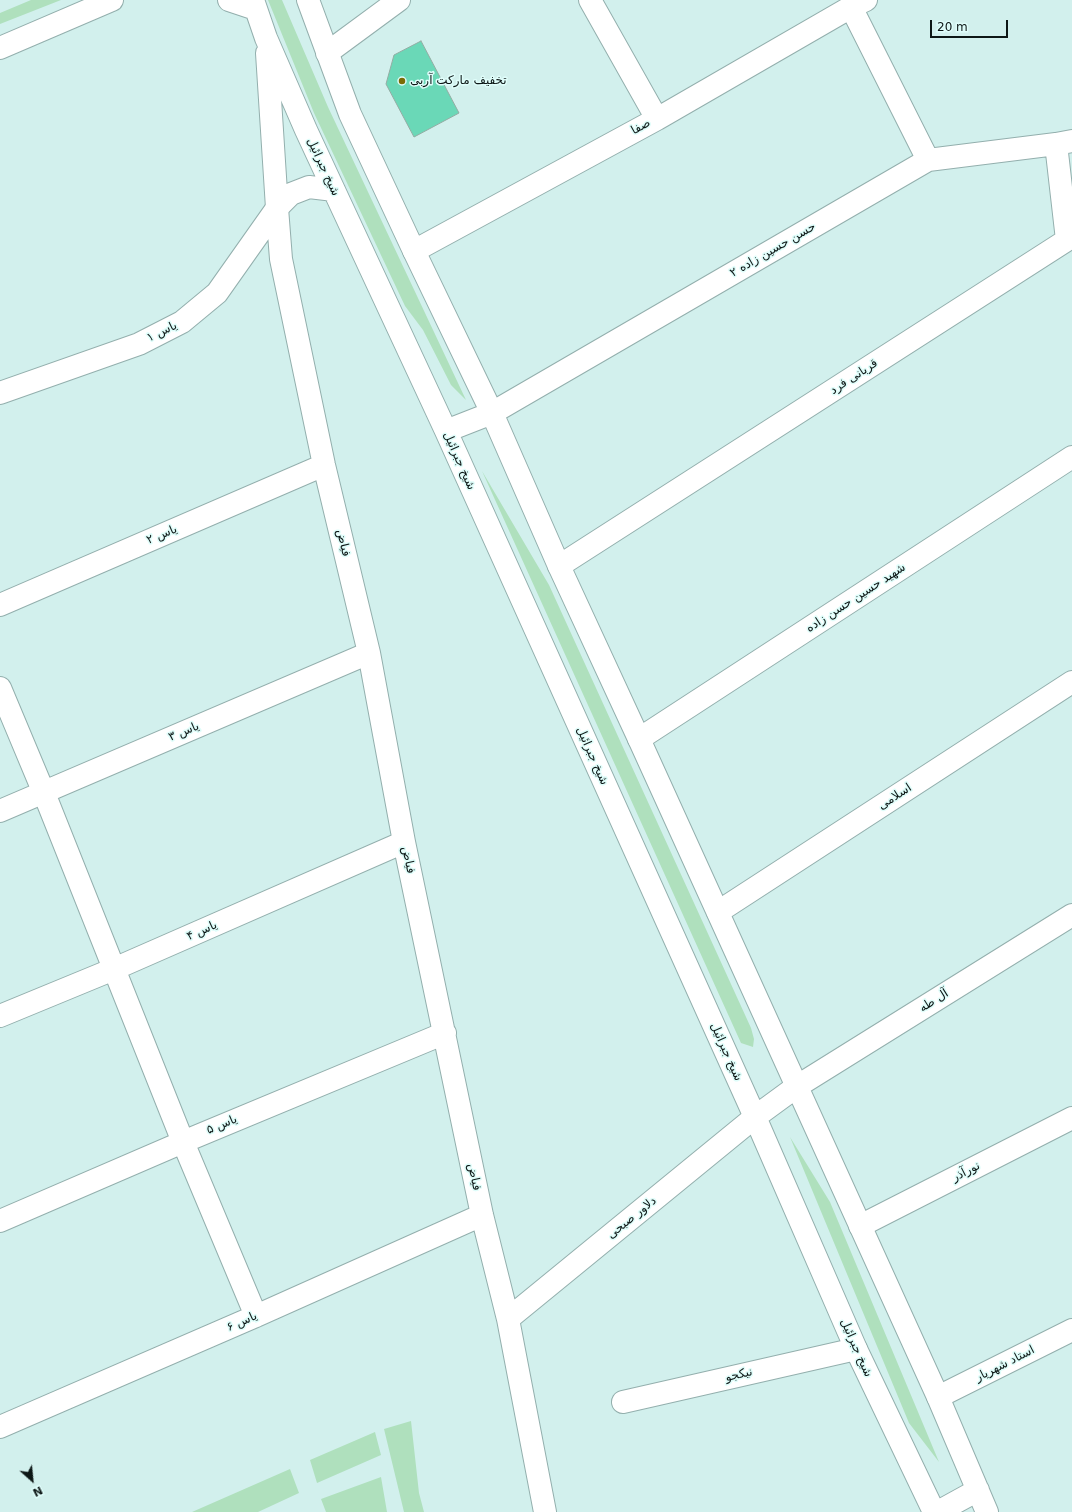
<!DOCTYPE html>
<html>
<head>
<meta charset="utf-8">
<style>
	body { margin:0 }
	#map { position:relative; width:1072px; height:1512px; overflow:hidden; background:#d2f0ed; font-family:"DejaVu Sans",sans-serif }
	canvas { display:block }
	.north { position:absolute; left:12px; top:1460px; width:40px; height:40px; -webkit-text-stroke:3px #dffdfa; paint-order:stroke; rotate:153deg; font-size:11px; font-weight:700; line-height:16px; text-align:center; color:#0d1716 }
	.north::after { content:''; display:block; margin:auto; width:14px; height:18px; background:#0d1716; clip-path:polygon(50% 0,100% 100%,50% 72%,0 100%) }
	.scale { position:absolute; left:930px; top:20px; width:78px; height:18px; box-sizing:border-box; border:2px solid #0d1716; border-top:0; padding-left:5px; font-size:12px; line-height:14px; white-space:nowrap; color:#0d1716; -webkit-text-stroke:3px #dffdfa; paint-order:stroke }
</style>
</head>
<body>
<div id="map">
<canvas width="1072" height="1512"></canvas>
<div class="north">N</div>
<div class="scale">20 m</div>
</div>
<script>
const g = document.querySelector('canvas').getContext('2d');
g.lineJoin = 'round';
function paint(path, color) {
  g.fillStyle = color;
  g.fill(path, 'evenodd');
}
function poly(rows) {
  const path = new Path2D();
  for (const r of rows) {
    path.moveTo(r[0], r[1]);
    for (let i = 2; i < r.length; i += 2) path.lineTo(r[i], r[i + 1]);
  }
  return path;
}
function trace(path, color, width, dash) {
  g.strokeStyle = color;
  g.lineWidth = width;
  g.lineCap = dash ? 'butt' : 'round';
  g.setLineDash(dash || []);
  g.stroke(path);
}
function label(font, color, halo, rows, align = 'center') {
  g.font = font + ' "DejaVu Sans","Noto Sans Arabic",sans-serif';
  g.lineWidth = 3;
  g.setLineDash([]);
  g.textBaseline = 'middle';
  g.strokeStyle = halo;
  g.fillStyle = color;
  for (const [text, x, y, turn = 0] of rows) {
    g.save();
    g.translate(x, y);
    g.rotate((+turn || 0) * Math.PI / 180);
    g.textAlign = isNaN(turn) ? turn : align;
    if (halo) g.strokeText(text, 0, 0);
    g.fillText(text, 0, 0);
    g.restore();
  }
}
const green = poly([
	[31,0,61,0,0,24,0,13],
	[268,0,282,0,328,107,466,400,451,385,423,330,405,306,314,113],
	[482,471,549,585,751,1028,754,1039,753,1047,741,1043],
	[790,1137,830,1202,939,1462,909,1423],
	[411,1421,419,1493,424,1512,404,1512,384,1429],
	[375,1432,381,1455,317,1483,310,1460],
	[290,1469,299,1493,258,1512,192,1512],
	[381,1477,387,1512,326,1512,321,1499]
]);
const building = poly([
	[421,41,459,113,414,137,386,84,394,55,421,41]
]);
const street = poly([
	[590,0,657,119],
	[851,7,928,160],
	[327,53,399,0],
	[277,208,281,259,324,465,369,653,404,842,482,1215,508,1319,545,1512],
	[414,251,657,119,851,7,866,0],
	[0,393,139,344,182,322,217,293,277,208],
	[492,413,928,160,1056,144,1072,141],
	[559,566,1067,240,1056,144],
	[0,605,324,465],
	[0,688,44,793,183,1142,256,1316],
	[639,739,1072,457],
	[0,811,369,653],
	[718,912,1072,682],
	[0,1016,114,969,404,842],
	[0,1221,183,1142,445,1033],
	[860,1226,1072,1118],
	[508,1319,755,1117],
	[938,1397,1072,1330],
	[623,1402,856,1349],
	[0,1427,256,1316,482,1215]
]);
const secondary = poly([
	[229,0,256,9],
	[253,0,266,38,306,130,446,431,755,1117,856,1349,934,1512],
	[308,0,350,114,414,251,492,413,559,566,639,739,938,1397,987,1512],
	[0,48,112,0],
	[267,53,277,208],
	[277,208,291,194,309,187,334,190],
	[446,431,492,413],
	[755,1117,796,1087,1072,915],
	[938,1512,978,1490]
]);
const markers = [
	[402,81,4,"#7b6b04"]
];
const poiNames = [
	["تخفیف مارکت آربی",410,81]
];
const streetNames = [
	["صفا",641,127,-29],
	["شیخ جبرائیل",323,167,65],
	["حسن حسین زاده ۲",773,250,-30],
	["یاس ۱",162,332,-26],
	["قربانی فرد",854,377,-33],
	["شیخ جبرائیل",459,461,66],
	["یاس ۲",162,535,-23],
	["فیاض",343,543,77],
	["شهید حسین حسن زاده",856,598,-33],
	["یاس ۳",184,732,-23],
	["شیخ جبرائیل",592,756,66],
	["اسلامی",895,797,-33],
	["فیاض",408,860,78],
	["یاس ۴",202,931,-24],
	["آل طه",934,1001,-32],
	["شیخ جبرائیل",726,1052,66],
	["یاس ۵",222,1125,-23],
	["نورآذر",966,1172,-27],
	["فیاض",474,1177,78],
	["دلاور صبحی",632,1218,-39],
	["یاس ۶",242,1322,-24],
	["شیخ جبرائیل",856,1348,66],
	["استاد شهریار",1005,1364,-27],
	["نیکجو",739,1375,-13]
];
paint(green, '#afe0bd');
paint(building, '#6ad8b7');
trace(building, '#93aca3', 1);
trace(street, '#93afad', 24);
trace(secondary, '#93afad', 24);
trace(street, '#fff', 22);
trace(secondary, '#fff', 22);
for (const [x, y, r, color] of markers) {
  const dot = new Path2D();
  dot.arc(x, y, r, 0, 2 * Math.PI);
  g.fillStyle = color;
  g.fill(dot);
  trace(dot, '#dffdfa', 1.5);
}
label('12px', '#0d1716', '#dffdfa', poiNames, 'left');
label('12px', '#0d1716', '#dffdfa', streetNames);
</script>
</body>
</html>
